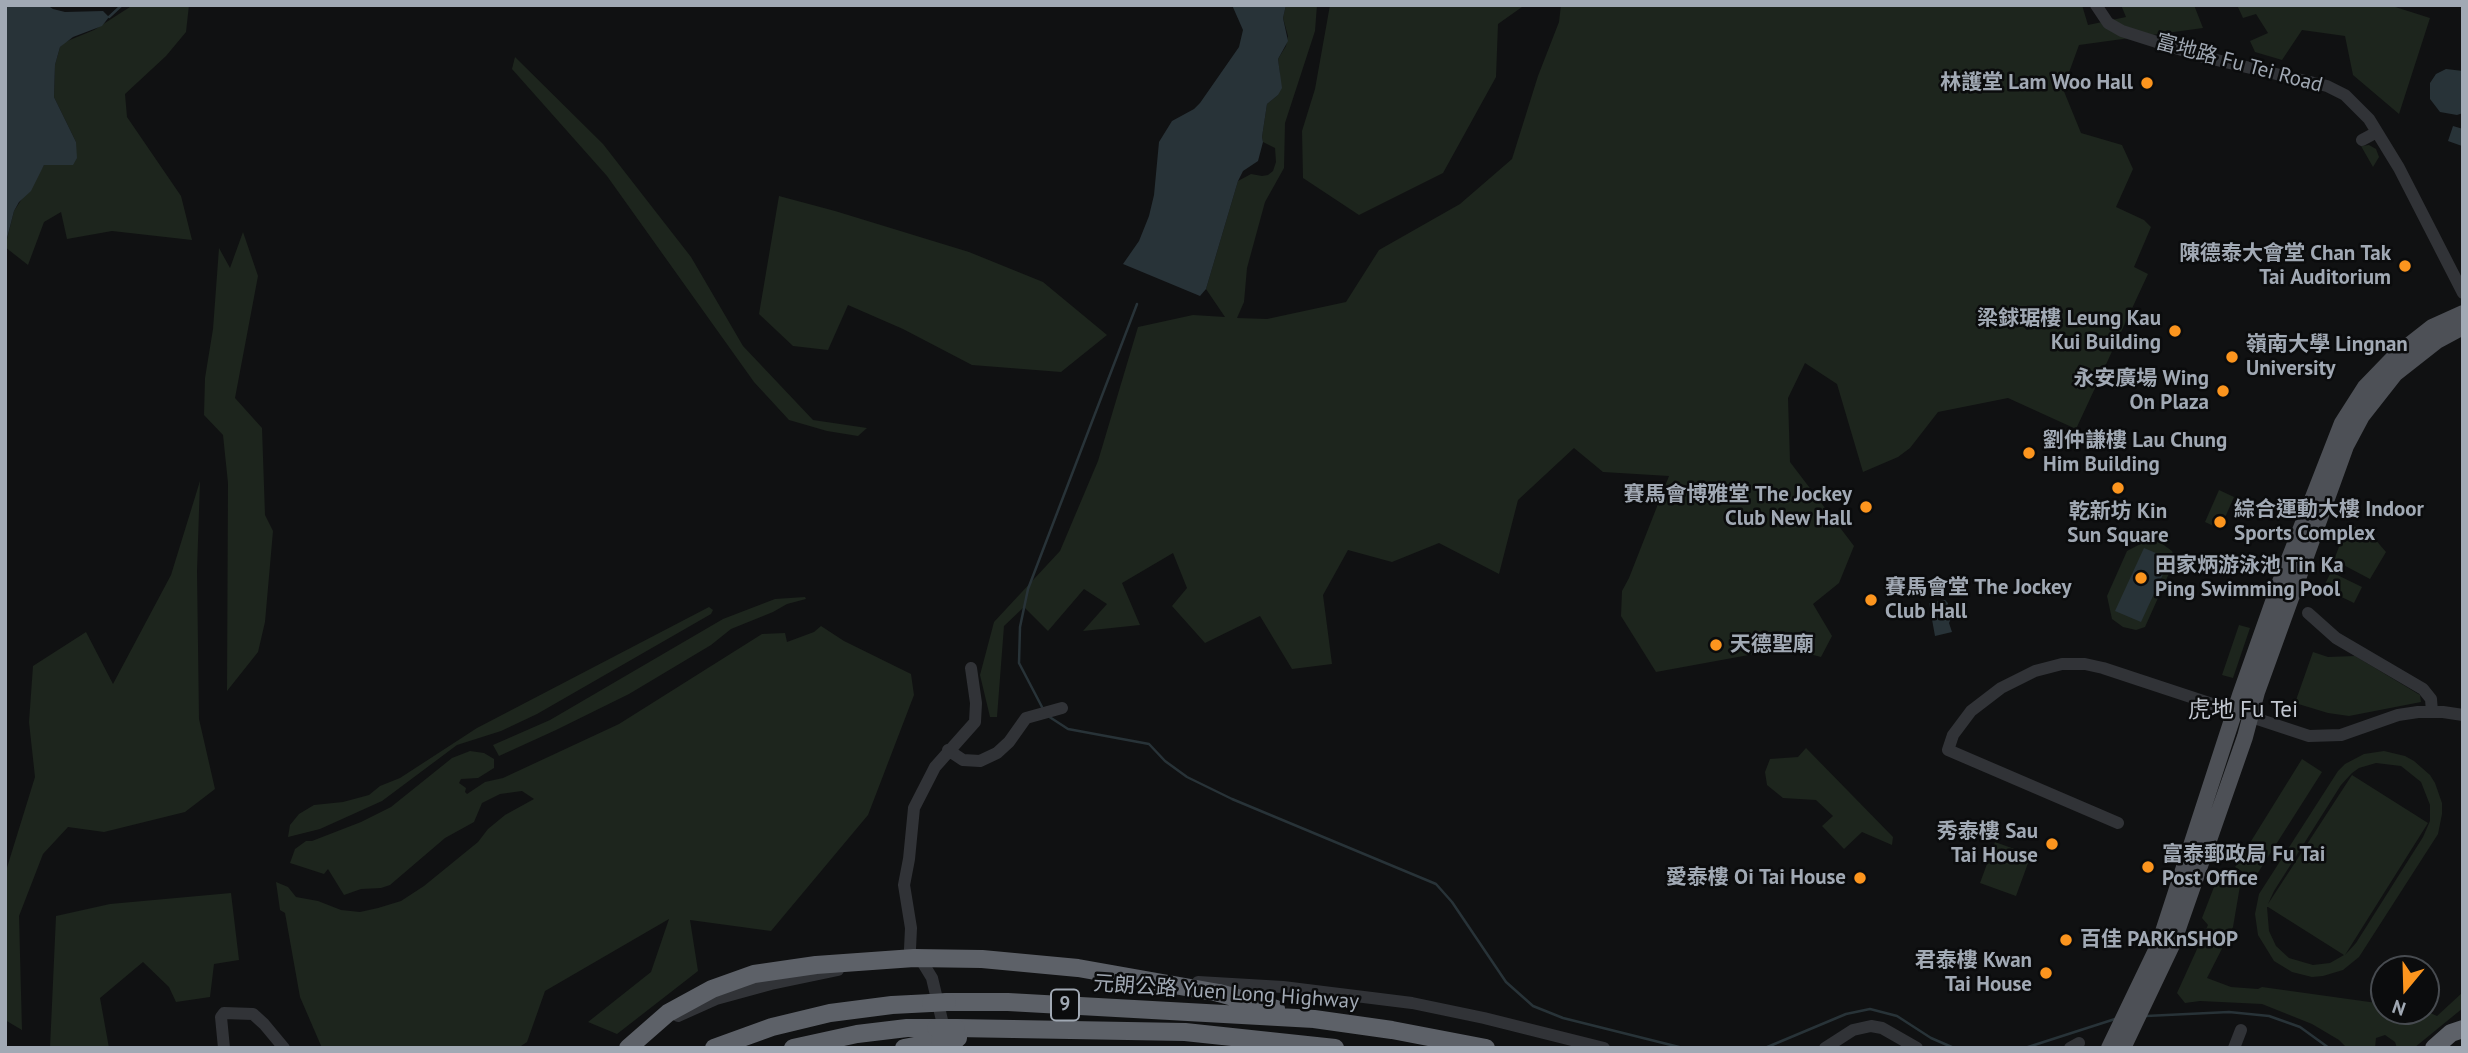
<!DOCTYPE html>
<html>
<head>
<meta charset="utf-8">
<style>
	body { margin:0 }
	#map { position:relative; width:2468px; height:1053px; overflow:hidden; background:#101112; font-family:"PT Sans",sans-serif }
	canvas { display:block }
	.frame { position:absolute; inset:0; border:7px solid #a1a9b4; pointer-events:none }
	.north { position:absolute; left:2370px; top:955px; width:70px; height:70px; box-sizing:border-box; background:#0b0c0d; border:2px solid #474b50; border-radius:50%; rotate:199deg; font-size:19px; font-weight:700; line-height:28px; text-align:center; color:#a1a9b4 }
	.north::after { content:''; display:block; margin:auto; width:24px; height:32px; background:#fc951e; clip-path:polygon(50% 0,100% 100%,50% 72%,0 100%) }
</style>
</head>
<body>
<div id="map">
<canvas width="2468" height="1053"></canvas>
<div class="frame"></div>
<div class="north">N</div>
</div>
<script>
const g = document.querySelector('canvas').getContext('2d');
g.lineJoin = 'round';
function paint(path, color) {
  g.fillStyle = color;
  g.fill(path, 'evenodd');
}
function poly(rows) {
  const path = new Path2D();
  for (const r of rows) {
    path.moveTo(r[0], r[1]);
    for (let i = 2; i < r.length; i += 2) path.lineTo(r[i], r[i + 1]);
  }
  return path;
}
function trace(path, color, width, dash) {
  g.strokeStyle = color;
  g.lineWidth = width;
  g.lineCap = dash ? 'butt' : 'round';
  g.setLineDash(dash || []);
  g.stroke(path);
}
function label(font, color, halo, rows, align = 'center') {
  g.font = font + ' "PT Sans","Noto Sans TC",sans-serif';
  g.lineWidth = 5;
  g.setLineDash([]);
  g.textBaseline = 'middle';
  g.strokeStyle = halo;
  g.fillStyle = color;
  for (const [text, x, y, turn = 0] of rows) {
    g.save();
    g.translate(x, y);
    g.rotate((+turn || 0) * Math.PI / 180);
    g.textAlign = isNaN(turn) ? turn : align;
    if (halo) g.strokeText(text, 0, 0);
    g.fillText(text, 0, 0);
    g.restore();
  }
}
const green = poly([
	[133,5,189,5,186,32,166,56,125,94,127,117,181,196,192,240,112,231,67,239,61,212,44,222,28,265,5,247,14,211,44,165,76,142,54,97,55,65,60,47,65,42,94,30],
	[1286,5,1317,5,1315,31,1285,123,1284,168,1265,202,1247,268,1244,302,1237,318,1267,319,1346,302,1379,250,1460,204,1512,159,1538,76,1559,22,1561,5,2082,5,2088,25,2126,17,2121,5,2194,5,2203,28,2079,45,2063,89,2081,133,2122,145,2133,169,2116,207,2144,220,2151,227,2134,267,2148,274,2076,429,2008,398,1938,412,1910,448,1898,457,1863,472,1837,384,1805,363,1788,398,1790,462,1854,546,1839,583,1813,604,1832,636,1821,657,1787,648,1656,672,1621,616,1622,591,1629,578,1669,476,1603,472,1574,448,1518,500,1499,574,1439,543,1392,562,1348,550,1323,595,1332,664,1292,669,1260,616,1205,643,1172,606,1187,588,1173,553,1122,583,1140,625,1083,631,1107,604,1084,589,1048,631,1024,607,1004,626,997,717,990,717,980,675,994,622,1060,551,1098,461,1138,327,1193,315,1225,317,1206,289,1238,181,1251,174,1262,176,1268,175,1273,171,1276,162,1275,148,1263,142,1262,137,1267,104,1278,95,1280,75,1278,59,1286,46,1288,36,1283,18],
	[1330,5,1520,5,1522,7,1498,24,1496,77,1443,173,1359,215,1303,178,1302,131,1315,89],
	[2237,5,2389,5,2430,18,2399,114,2353,75,2345,36,2302,30,2282,60,2255,52,2250,41,2268,33,2256,14,2243,18],
	[515,57,603,144,691,257,743,346,813,420,867,428,858,436,827,431,789,420,754,382,607,176,512,69],
	[2369,145,2376,149,2379,157,2373,167,2361,146],
	[779,196,835,211,969,252,1043,282,1107,335,1061,372,972,365,903,329,848,305,828,350,793,346,759,314],
	[243,232,258,276,235,398,262,428,265,515,273,531,265,622,258,652,227,691,228,483,223,435,204,415,205,378,213,329,219,248,230,268],
	[200,481,197,571,199,719,215,789,185,812,104,832,68,827,43,854,19,916,22,1030,5,1020,5,874,35,777,29,722,33,666,86,632,113,684,171,575],
	[2219,490,2234,497,2220,529,2205,522],
	[2348,523,2374,538,2386,552,2370,579,2334,560],
	[2148,540,2161,543,2172,551,2175,560,2145,627,2136,630,2123,627,2112,619,2107,596,2127,551],
	[2331,572,2362,587,2354,603,2323,588],
	[805,597,806,599,787,604,773,612,731,629,711,645,629,694,556,730,499,756,493,745,550,720,723,619,775,599],
	[709,607,713,610,711,614,537,714,501,731,457,745,382,801,320,829,288,837,290,825,299,814,314,805,343,802,369,795,380,786,400,778,477,728],
	[2239,625,2250,628,2233,678,2222,675],
	[821,626,844,641,911,674,914,695,868,815,771,931,690,920,698,971,617,1034,588,1022,651,972,669,919,545,991,527,1042,518,1048,322,1048,300,997,285,913,280,910,276,882,288,887,296,897,318,901,341,910,360,912,378,908,401,901,424,886,478,842,488,829,505,815,534,799,522,791,500,794,482,803,474,822,445,838,390,885,381,888,361,889,344,895,328,869,324,874,290,863,295,849,306,841,312,841,361,822,391,807,452,758,470,751,484,753,494,759,494,768,478,778,461,779,459,783,466,788,465,792,467,794,485,782,503,778,619,724,762,634,785,633,787,642,814,632],
	[2313,652,2328,657,2355,656,2420,695,2421,702,2349,716,2328,713,2295,703],
	[1806,748,1893,837,1892,845,1862,832,1844,849,1822,826,1833,816,1816,800,1783,798,1767,785,1765,772,1770,759,1798,757],
	[2384,751,2405,756,2414,761,2430,775,2435,783,2442,803,2442,814,2438,834,2359,957,2343,970,2323,976,2312,977,2292,972,2274,961,2258,935,2255,914,2259,894,2338,771,2345,764,2364,754],
	[2376,763,2401,766,2421,782,2430,805,2430,821,2423,837,2356,943,2345,955,2428,823,2352,775,2268,904,2274,891,2341,785,2352,773,2359,768],
	[2267,907,2268,907,2344,955,2330,963,2313,965,2289,958,2276,946,2269,931],
	[2302,759,2322,772,2254,879,2235,867],
	[1995,842,2031,855,2016,896,1980,883],
	[2227,879,2240,886,2233,927,2207,978,2231,987,2258,989,2262,987,2384,1004,2384,1011,2426,1011,2437,1016,2463,992,2463,1008,2414,1048,2397,1048,2395,1042,2385,1035,2376,1038,2375,1048,2347,1048,2339,1040,2312,1024,2262,1004,2200,1001,2185,1003,2177,993,2208,925,2202,918,2214,887],
	[231,893,239,960,214,964,210,997,176,1002,169,987,143,962,100,998,109,1048,50,1048,56,916,110,904]
]);
const water = poly([
	[8,5,47,5,53,9,65,12,103,11,109,17,102,26,73,37,60,47,55,65,54,97,76,142,77,158,73,165,44,165,31,191,19,202,14,211,5,246,5,11],
	[1232,5,1286,5,1283,18,1288,41,1278,59,1282,88,1278,95,1267,104,1262,137,1263,142,1258,161,1243,171,1238,181,1206,289,1200,296,1123,264,1139,241,1149,216,1154,195,1159,142,1172,121,1194,109,1200,103,1239,47,1243,30],
	[2446,69,2463,71,2463,113,2457,115,2440,112,2430,99,2430,83,2436,74],
	[2453,126,2463,129,2462,146,2448,141],
	[2144,548,2170,559,2141,622,2115,611],
	[1945,600,1948,603,1947,610,1952,616,1949,623,1952,632,1935,636,1929,603]
]);
const stream = poly([
	[109,17,122,5],
	[1042,707,1019,663,1020,627,1028,589,1137,304],
	[1048,716,1068,729,1149,744,1165,761,1187,777,1232,799,1436,884,1452,902,1506,982,1533,1006,1563,1018,1683,1048],
	[2146,1016,2229,1012,2269,1016,2300,1027,2329,1048],
	[1765,1048,1846,1014,1870,1009,1897,1016,1931,1038,1954,1048],
	[2025,1048,2115,1019]
]);
const minor = poly([
	[2096,5,2108,23,2122,31,2204,57,2327,86,2345,95,2369,119,2399,168,2463,293],
	[2362,140,2377,132],
	[2308,613,2336,638,2423,689,2431,699,2432,712],
	[948,750,963,760,980,761,997,753,1009,742,1026,718,1062,708],
	[2118,823,1948,750,1953,735,1971,711,2001,688,2035,671,2062,664,2085,664,2103,668,2309,736,2341,735,2398,715,2418,712,2443,712,2463,715],
	[910,949,911,928,904,885,909,859,914,808,935,767,975,722,976,703,971,668],
	[918,955,932,978,945,1033],
	[1198,982,1283,987,1412,1003,1484,1018,1604,1048],
	[678,1016,716,999,771,984,838,970],
	[224,1048,221,1017,224,1013,253,1014,264,1024,284,1048],
	[1825,1048,1853,1030,1871,1026,1882,1028,1917,1048],
	[2070,1048,2079,1043],
	[2234,1048,2241,1030]
]);
const major = poly([
	[2109,1048,2159,944,2240,695,2280,582,2342,423,2365,387,2395,356,2432,327,2463,313],
	[2123,1048,2173,943,2245,737,2257,692,2346,446,2362,416,2395,374,2437,341,2463,327]
]);
const highway = poly([
	[1219,993,1276,1009],
	[947,1002,1008,1002,1314,1019,1392,1030,1486,1048],
	[956,1028,1185,1032,1335,1048],
	[714,1048,772,1027,830,1013,892,1005,931,1003],
	[793,1048,857,1034,907,1028,936,1028],
	[904,1048,940,1041],
	[2434,1048,2451,1033,2463,1029]
]);
const highwayBridge = poly([
	[931,1003,947,1002],
	[936,1028,956,1028],
	[940,1041,958,1038],
	[628,1048,668,1013,712,989,754,974,816,965,914,958,982,959,1078,968,1219,993]
]);
const markers = [
	[2147,83,7,"#fc951e"],
	[2405,266,7,"#fc951e"],
	[2175,331,7,"#fc951e"],
	[2232,357,7,"#fc951e"],
	[2223,391,7,"#fc951e"],
	[2029,453,7,"#fc951e"],
	[2118,488,7,"#fc951e"],
	[1866,507,7,"#fc951e"],
	[2220,522,7,"#fc951e"],
	[2141,578,7,"#fc951e"],
	[1871,600,7,"#fc951e"],
	[1716,645,7,"#fc951e"],
	[2052,844,7,"#fc951e"],
	[2148,867,7,"#fc951e"],
	[1860,878,7,"#fc951e"],
	[2066,940,7,"#fc951e"],
	[2046,973,7,"#fc951e"]
];
const shields = [
	[1065,1005,28]
];
const shieldNames = [
	["9",1065,1005]
];
const streetNames = [
	["富地路 Fu Tei Road",2239,64,15],
	["元朗公路 Yuen Long Highway",1226,993,4]
];
const poiNames = [
	["林護堂 Lam Woo Hall",2133,83],
	["陳德泰大會堂 Chan Tak",2391,254],
	["Tai Auditorium",2391,278],
	["梁銶琚樓 Leung Kau",2161,319],
	["Kui Building",2161,343],
	["嶺南大學 Lingnan",2246,345,"left"],
	["University",2246,369,"left"],
	["永安廣場 Wing",2209,379],
	["On Plaza",2209,403],
	["劉仲謙樓 Lau Chung",2043,441,"left"],
	["Him Building",2043,465,"left"],
	["賽馬會博雅堂 The Jockey",1852,495],
	["Club New Hall",1852,519],
	["綜合運動大樓 Indoor",2234,510,"left"],
	["Sports Complex",2234,534,"left"],
	["乾新坊 Kin",2118,512,"center"],
	["Sun Square",2118,536,"center"],
	["田家炳游泳池 Tin Ka",2155,566,"left"],
	["Ping Swimming Pool",2155,590,"left"],
	["賽馬會堂 The Jockey",1885,588,"left"],
	["Club Hall",1885,612,"left"],
	["天德聖廟",1730,645,"left"],
	["秀泰樓 Sau",2038,832],
	["Tai House",2038,856],
	["富泰郵政局 Fu Tai",2162,855,"left"],
	["Post Office",2162,879,"left"],
	["愛泰樓 Oi Tai House",1846,878],
	["百佳 PARKnSHOP",2080,940,"left"],
	["君泰樓 Kwan",2032,961],
	["Tai House",2032,985]
];
const neighbourhoodNames = [
	["虎地 Fu Tei",2243,710]
];
paint(green, '#1d251d');
paint(water, '#283338');
trace(stream, '#283338', 2.5);
trace(minor, '#313337', 12);
trace(major, '#4d5056', 16);
trace(highway, '#5d6168', 18);
trace(highwayBridge, '#5d6168', 18);
for (const [x, y, r, color] of markers) {
  const dot = new Path2D();
  dot.arc(x, y, r, 0, 2 * Math.PI);
  g.fillStyle = color;
  g.fill(dot);
  trace(dot, '#0b0c0d', 2.5);
}
for (const [x, y, w] of shields) {
  const box = new Path2D();
  box.roundRect(x - w / 2, y - 15.5, w, 31, 5);
  g.fillStyle = '#0b0c0d';
  g.fill(box);
  trace(box, '#a1a9b4', 2);
}
label('bold 19px', '#a1a9b4', null, shieldNames);
label('21px', '#a1a9b4', '#0b0c0d', streetNames);
label('bold 21px', '#a1a9b4', '#0b0c0d', poiNames, 'right');
label('23px', '#c2c7d0', '#0b0c0d', neighbourhoodNames);
</script>
</body>
</html>
